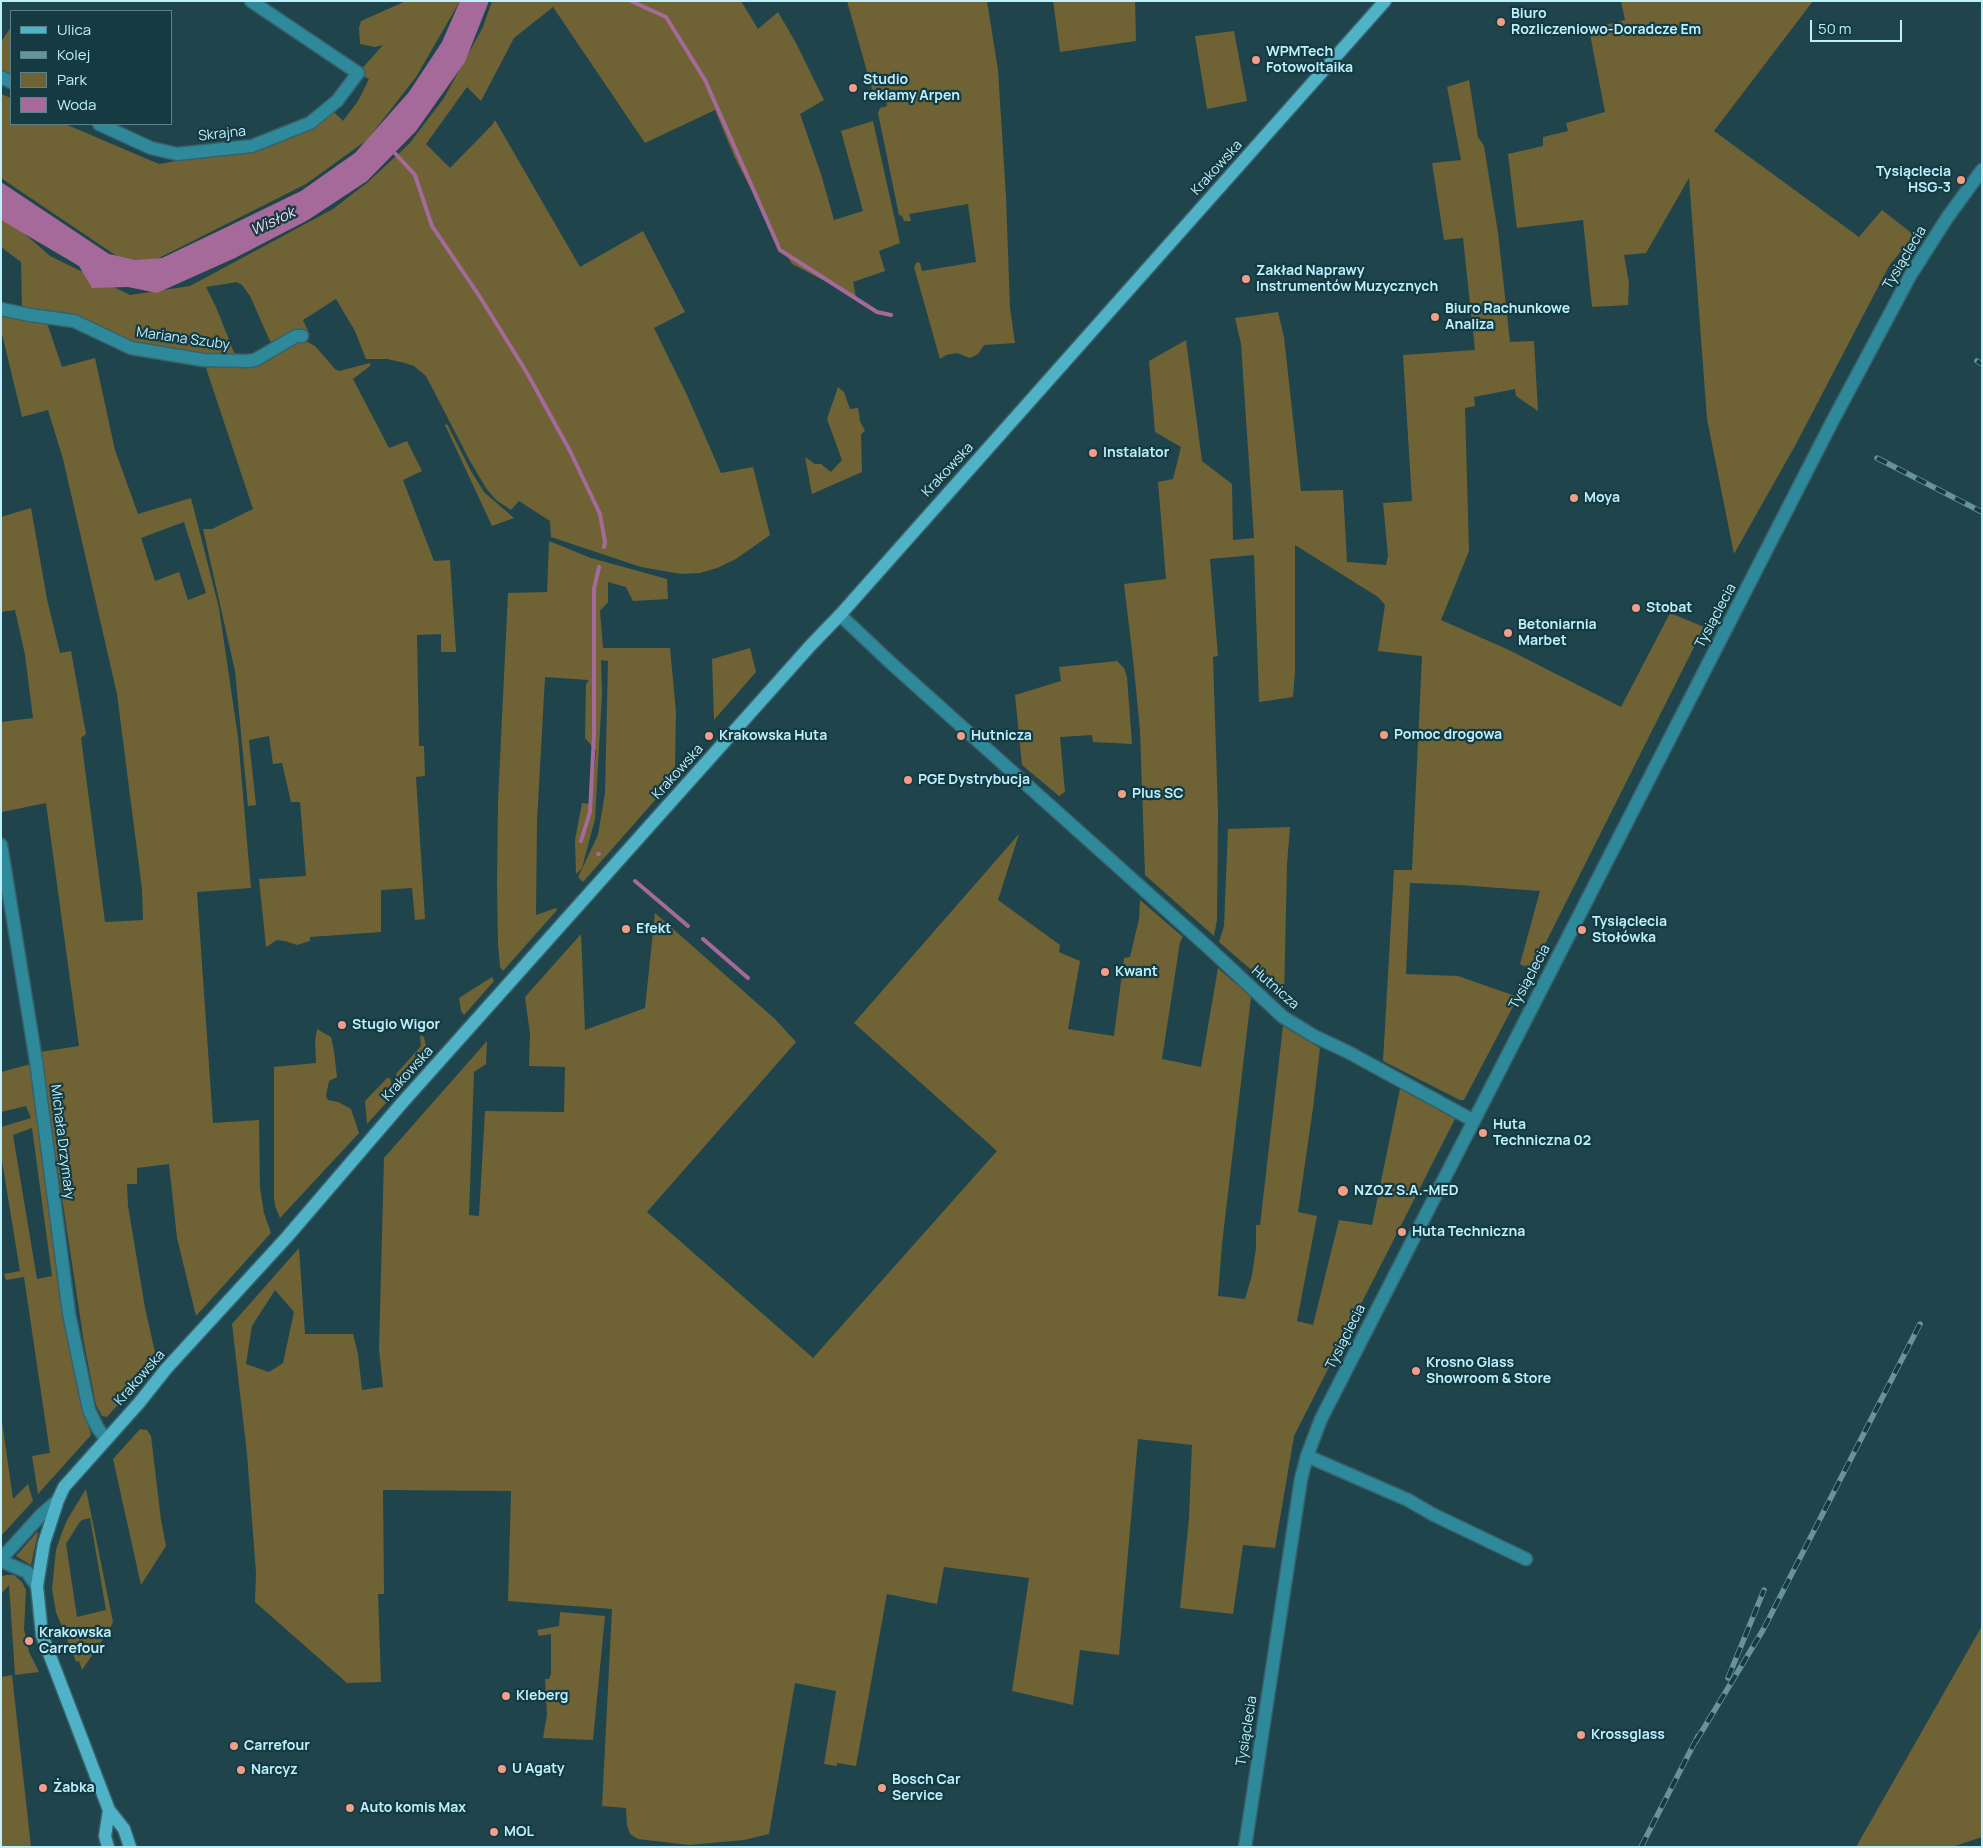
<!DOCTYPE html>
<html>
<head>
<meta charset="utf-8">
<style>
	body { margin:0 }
	#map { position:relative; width:1983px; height:1848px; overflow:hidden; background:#20444c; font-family:Manrope,sans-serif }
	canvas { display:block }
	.frame { position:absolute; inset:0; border:2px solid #bcf0fc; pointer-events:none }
	.legend { position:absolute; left:10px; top:10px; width:162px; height:115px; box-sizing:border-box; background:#153a42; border:1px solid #58838c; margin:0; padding:6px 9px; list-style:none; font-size:15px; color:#bcf0fc }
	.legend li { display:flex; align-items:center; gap:10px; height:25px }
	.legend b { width:25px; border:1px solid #58838c }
	.scale { position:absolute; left:1810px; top:20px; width:92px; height:22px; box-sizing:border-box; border:2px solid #bcf0fc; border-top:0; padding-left:6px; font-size:15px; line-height:18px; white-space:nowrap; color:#bcf0fc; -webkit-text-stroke:4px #153a42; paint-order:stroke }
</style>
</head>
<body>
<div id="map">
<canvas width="1983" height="1848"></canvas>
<div class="frame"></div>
<ul class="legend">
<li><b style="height:6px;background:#4fb2c7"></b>Ulica</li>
<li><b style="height:6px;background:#67939c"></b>Kolej</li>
<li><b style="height:14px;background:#6f6235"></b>Park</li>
<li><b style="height:14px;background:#a56a9a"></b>Woda</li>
</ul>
<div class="scale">50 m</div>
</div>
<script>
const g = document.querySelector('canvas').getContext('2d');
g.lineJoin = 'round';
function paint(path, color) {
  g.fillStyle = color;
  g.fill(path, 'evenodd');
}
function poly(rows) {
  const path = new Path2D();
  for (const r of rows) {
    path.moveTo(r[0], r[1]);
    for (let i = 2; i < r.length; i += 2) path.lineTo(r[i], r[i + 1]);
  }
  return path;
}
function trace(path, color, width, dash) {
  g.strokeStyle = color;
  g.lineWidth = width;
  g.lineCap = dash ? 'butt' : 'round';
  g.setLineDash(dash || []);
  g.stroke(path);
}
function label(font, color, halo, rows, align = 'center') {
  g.font = font + ' Manrope,sans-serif';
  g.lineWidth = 4.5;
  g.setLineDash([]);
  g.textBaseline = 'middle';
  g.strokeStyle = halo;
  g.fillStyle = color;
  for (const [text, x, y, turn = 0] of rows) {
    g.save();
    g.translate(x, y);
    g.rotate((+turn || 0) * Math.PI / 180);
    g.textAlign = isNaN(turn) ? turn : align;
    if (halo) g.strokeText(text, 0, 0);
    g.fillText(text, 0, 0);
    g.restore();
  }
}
const green = poly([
	[406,1,460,1,416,77,367,140,306,184,153,261,124,261,1,178,1,94,11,98,11,124,65,124,159,164,252,148,332,110,343,121,358,101,369,79,358,73,383,45,375,47,360,44,359,28,361,21],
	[492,1,741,1,758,29,778,12,796,43,824,100,800,114,821,174,834,220,863,211,841,131,873,121,900,243,879,251,885,271,853,282,856,297,792,264,778,242,734,156,715,110,645,143,553,7,514,38,481,101,467,87,426,144,450,168,492,125,495,120,580,267,643,231,685,312,654,328,687,395,721,473,753,467,770,535,736,559,717,568,700,573,681,574,641,567,551,537,550,521,519,501,511,510,496,500,486,488,470,461,426,376,414,366,405,363,387,359,366,359,355,331,336,299,303,320,310,335,293,335,276,343,270,341,250,296,242,285,237,282,206,287,216,307,237,360,158,350,22,310,21,262,1,247,1,220,16,226,50,256,130,295,190,286,333,209,368,182,409,144,444,98,483,27],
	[847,1,987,1,998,70,1006,197,1010,308,1015,343,984,345,978,354,970,358,957,353,946,355,940,359,914,267,917,262,920,263,922,271,976,262,968,204,909,214,911,221,904,221,902,216,899,215,878,113,880,108,887,106,884,91,876,93,872,89],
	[1053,1,1135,1,1136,41,1060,52],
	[1621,1,1813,1,1714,131,1859,237,1882,210,1914,235,1889,266,1796,444,1734,554,1707,419,1689,178,1646,253,1624,255,1629,283,1628,305,1592,307,1583,220,1517,228,1508,154,1543,146,1543,137,1568,131,1566,123,1605,112,1589,29,1625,20],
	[11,27,11,79,1,75,1,42],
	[1234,31,1247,101,1207,109,1195,36],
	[1469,80,1478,137,1484,146,1498,233,1510,342,1534,341,1538,411,1516,396,1515,389,1474,397,1475,406,1465,408,1469,551,1441,620,1509,650,1621,707,1670,613,1704,627,1532,970,1520,964,1540,891,1459,885,1410,883,1406,974,1458,976,1518,997,1464,1100,1460,1100,1383,1061,1394,870,1412,870,1422,656,1378,651,1385,605,1378,597,1295,545,1295,671,1293,697,1259,702,1254,555,1210,559,1218,656,1213,657,1218,812,1217,920,1214,936,1145,875,1140,730,1133,659,1124,584,1166,579,1158,482,1173,479,1181,447,1155,432,1149,361,1186,340,1202,461,1232,484,1233,540,1254,538,1241,344,1235,318,1278,312,1284,337,1301,491,1343,490,1347,562,1386,565,1388,556,1383,503,1412,501,1403,355,1475,350,1463,238,1444,240,1432,163,1461,160,1447,87],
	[3,314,46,320,62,367,95,358,115,450,138,514,191,498,219,608,238,737,251,888,197,892,213,1123,259,1120,260,1188,264,1213,271,1233,196,1316,177,1238,169,1164,137,1168,137,1184,127,1184,128,1206,145,1308,157,1361,107,1417,102,1416,96,1405,84,1343,40,1052,79,1046,46,803,2,812,1,809,1,722,33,718,25,655,15,610,1,612,1,517,31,508,47,599,60,653,71,651,86,734,81,738,105,922,143,920,142,889,117,694,63,459,48,410,22,417,2,334,1,317],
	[184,522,206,593,188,600,179,572,155,581,141,538],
	[300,338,315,346,335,369,339,371,370,363,370,366,353,379,389,448,407,441,422,471,403,480,434,561,450,560,456,652,441,652,441,634,417,635,419,746,424,746,425,776,416,777,425,919,415,920,412,888,381,890,381,932,310,937,310,941,297,945,285,941,277,940,266,947,259,879,306,876,300,802,291,802,282,763,273,764,269,736,249,740,256,805,248,806,235,671,203,529,212,529,253,509,204,362,238,364],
	[838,387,844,392,850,409,858,408,860,421,865,431,861,434,862,472,812,494,805,457,815,464,821,464,831,472,842,460,827,419],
	[447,424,471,471,484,492,514,518,492,526,445,425],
	[549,541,591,558,667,579,668,599,633,601,626,587,608,582,608,602,600,611,603,648,670,648,676,712,675,765,678,774,583,882,578,877,598,835,605,793,608,661,601,660,602,694,595,819,582,868,576,874,575,840,582,803,591,804,596,751,585,738,586,684,589,680,545,677,537,821,536,915,556,908,557,910,503,971,500,967,498,944,497,884,498,801,508,593,547,592],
	[750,648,756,672,714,720,712,659],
	[1117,661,1124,668,1127,677,1132,744,1093,742,1092,735,1060,737,1065,792,1059,796,1022,765,1015,695,1061,681,1059,667],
	[1290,827,1287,864,1284,998,1219,942,1224,926,1228,829],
	[1019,834,998,900,1060,945,1059,952,1080,961,1068,1029,1114,1036,1124,958,1130,957,1139,919,1140,900,1183,937,1180,942,1162,1059,1201,1067,1218,968,1251,997,1222,1244,1218,1296,1245,1299,1252,1275,1256,1248,1256,1225,1260,1225,1283,1026,1320,1048,1313,1108,1298,1212,1317,1216,1297,1321,1313,1325,1339,1220,1372,1225,1400,1089,1455,1119,1294,1436,1275,1548,1243,1545,1233,1614,1180,1608,1189,1518,1192,1445,1138,1439,1119,1655,1080,1650,1073,1705,1012,1691,1029,1578,944,1567,937,1604,887,1594,856,1766,837,1763,837,1766,824,1764,836,1691,795,1683,769,1834,744,1840,689,1845,638,1839,630,1834,627,1825,626,1808,602,1806,612,1609,508,1601,511,1491,383,1490,384,1594,378,1594,381,1682,347,1683,255,1602,256,1573,247,1454,232,1324,299,1248,305,1334,353,1334,358,1354,362,1390,383,1387,379,1349,384,1158,487,1041,486,1064,474,1072,469,1215,479,1216,485,1111,564,1112,565,1067,529,1066,530,1034,525,997,581,934,585,1030,645,1008,655,913,775,1019,796,1042,647,1212,813,1358,997,1151,854,1023],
	[275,1290,294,1312,283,1363,269,1372,246,1364,252,1326],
	[492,977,494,981,464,1015,461,1011,459,998],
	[317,1029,331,1037,334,1051,337,1077,329,1081,326,1096,328,1100,338,1102,351,1109,359,1133,280,1218,275,1206,274,1198,274,1067,316,1063,315,1041],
	[420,1035,424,1037,428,1056,402,1086,398,1087,396,1074,421,1046],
	[31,1064,85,1413,91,1435,38,1494,32,1456,50,1453,24,1277,6,1280,4,1274,20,1271,1,1155,1,1127,31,1118,26,1106,1,1112,1,1072],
	[32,1128,52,1276,37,1279,13,1135],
	[387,1078,390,1078,394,1094,367,1124,365,1101],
	[1,1415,13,1499,28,1484,33,1501,1,1536],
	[140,1429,147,1430,151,1436,161,1520,166,1546,141,1585,113,1459],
	[86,1489,113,1622,108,1632,82,1670,79,1661,76,1662,56,1612,52,1589,56,1550,61,1535,67,1520],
	[90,1518,106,1610,77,1617,66,1544,79,1523,82,1520],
	[37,1532,38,1533,31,1565,16,1556],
	[6,1575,14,1575,22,1582,26,1590,24,1629,29,1652,39,1672,15,1675,9,1585,1,1594,1,1577],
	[560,1612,605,1616,593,1740,543,1738,547,1715,545,1679,549,1679,551,1674,551,1634,539,1636,537,1630,559,1626],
	[1982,1626,1982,1837,1952,1847,1856,1847],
	[12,1675,31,1847,1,1847,1,1677]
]);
const water = poly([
	[460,1,489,1,465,62,416,131,367,181,308,220,235,258,157,293,128,287,92,288,79,266,1,220,1,182,109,254,135,260,162,258,233,224,301,191,355,153,409,92,442,42]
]);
const stream = poly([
	[631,1,666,17,705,80,780,250,877,312,891,315],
	[392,150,415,175,432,226,480,297,527,373,570,451,600,514,605,542,604,547],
	[581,841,590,812,594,735,594,589,599,567],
	[598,854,599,854],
	[635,881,688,926],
	[703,939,748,978]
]);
const minor = poly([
	[1,77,11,82],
	[99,124,151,148,177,154,252,146,310,123,337,101,358,73,251,1],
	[1,309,30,315,74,321,131,348,203,360,248,361,255,360,296,336,302,336],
	[840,615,892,664,1210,949,1283,1017,1314,1036,1348,1052,1474,1121],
	[1,845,36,1061,69,1314,89,1410,97,1427,106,1439],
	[1307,1456,1408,1500,1434,1515,1526,1559],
	[1,1559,41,1515,58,1500],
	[1,1561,27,1572,37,1586],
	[1245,1847,1301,1479,1307,1456,1321,1419,1832,422,1910,276,1947,218,1982,170]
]);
const major = poly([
	[108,1847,105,1836,109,1810],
	[130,1847,124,1829,109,1810,42,1635,37,1586,44,1543,58,1500,64,1487,139,1403,166,1369,287,1237,402,1103,811,645,840,615,1385,1]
]);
const rail = poly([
	[1977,361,1982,364],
	[1877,458,1982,512],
	[1728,1678,1764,1590],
	[1696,1741,1763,1630,1920,1324],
	[1641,1847,1698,1736]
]);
const markers = [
	[1501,22,5,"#f49e8a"],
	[1256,60,5,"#f49e8a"],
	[853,88,5,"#f49e8a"],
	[1961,180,5,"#f49e8a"],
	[1246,279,5,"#f49e8a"],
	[1435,317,5,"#f49e8a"],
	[1093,453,5,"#f49e8a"],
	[1574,498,5,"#f49e8a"],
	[1636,608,5,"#f49e8a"],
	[1508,633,5,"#f49e8a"],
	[1384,735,5,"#f49e8a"],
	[709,736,5,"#f49e8a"],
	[961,736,5,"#f49e8a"],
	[908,780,5,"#f49e8a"],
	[1122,794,5,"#f49e8a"],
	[626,929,5,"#f49e8a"],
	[1582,930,5,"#f49e8a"],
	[1105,972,5,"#f49e8a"],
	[342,1025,5,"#f49e8a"],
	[1483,1133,5,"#f49e8a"],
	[1343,1191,6,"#f49e8a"],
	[1402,1232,5,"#f49e8a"],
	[1416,1371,5,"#f49e8a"],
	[29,1641,5,"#f49e8a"],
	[506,1696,5,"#f49e8a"],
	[1581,1735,5,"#f49e8a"],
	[234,1746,5,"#f49e8a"],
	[502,1769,5,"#f49e8a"],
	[241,1770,5,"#f49e8a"],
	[43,1788,5,"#f49e8a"],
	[882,1788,5,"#f49e8a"],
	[350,1808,5,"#f49e8a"],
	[494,1832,5,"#f49e8a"]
];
const poiNames = [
	["Biuro",1511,14],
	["Rozliczeniowo-Doradcze Em",1511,30],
	["WPMTech",1266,52],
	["Fotowoltaika",1266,68],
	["Studio",863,80],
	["reklamy Arpen",863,96],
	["Tysiąclecia",1951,172,"right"],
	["HSG-3",1951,188,"right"],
	["Zakład Naprawy",1256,271],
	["Instrumentów Muzycznych",1256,287],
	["Biuro Rachunkowe",1445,309],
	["Analiza",1445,325],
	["Instalator",1103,453],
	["Moya",1584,498],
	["Stobat",1646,608],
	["Betoniarnia",1518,625],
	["Marbet",1518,641],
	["Pomoc drogowa",1394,735],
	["Krakowska Huta",719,736],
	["Hutnicza",971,736],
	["PGE Dystrybucja",918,780],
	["Plus SC",1132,794],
	["Tysiąclecia",1592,922],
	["Stołówka",1592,938],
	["Efekt",636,929],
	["Kwant",1115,972],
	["Stugio Wigor",352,1025],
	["Huta",1493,1125],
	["Techniczna 02",1493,1141],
	["NZOZ S.A.-MED",1354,1191],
	["Huta Techniczna",1412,1232],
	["Krosno Glass",1426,1363],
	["Showroom & Store",1426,1379],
	["Krakowska",39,1633],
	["Carrefour",39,1649],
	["Kleberg",516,1696],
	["Krossglass",1591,1735],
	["Carrefour",244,1746],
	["U Agaty",512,1769],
	["Narcyz",251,1770],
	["Bosch Car",892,1780],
	["Service",892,1796],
	["Żabka",53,1788],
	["Auto komis Max",360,1808],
	["MOL",504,1832]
];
const streetNames = [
	["Skrajna",222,134,-6],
	["Krakowska",1217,168,-48],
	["Tysiąclecia",1905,258,-59],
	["Mariana Szuby",183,339,8],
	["Krakowska",948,470,-47],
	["Tysiąclecia",1716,616,-62],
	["Krakowska",678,772,-48],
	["Tysiąclecia",1530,977,-62],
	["Hutnicza",1275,988,41],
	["Krakowska",408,1074,-48],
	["Michała Drzymały",62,1142,83],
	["Tysiąclecia",1346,1337,-63],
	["Krakowska",140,1378,-49],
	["Tysiąclecia",1247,1731,-81]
];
const waterNames = [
	["Wisłok",273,222,-25]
];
paint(green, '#6f6235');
paint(water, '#a56a9a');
trace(stream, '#a56a9a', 4);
trace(minor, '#37626b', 15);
trace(major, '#37626b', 15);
trace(minor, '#2e899b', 12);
trace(major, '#4fb2c7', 12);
trace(rail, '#67939c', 5.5);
trace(rail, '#153a42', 4, [11]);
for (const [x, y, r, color] of markers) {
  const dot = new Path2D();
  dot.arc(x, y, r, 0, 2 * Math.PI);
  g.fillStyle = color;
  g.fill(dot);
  trace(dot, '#153a42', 2);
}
label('bold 14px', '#bcf0fc', '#153a42', poiNames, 'left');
label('14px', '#bcf0fc', '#153a42', streetNames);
label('italic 15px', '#f9d7f1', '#153a42', waterNames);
</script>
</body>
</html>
